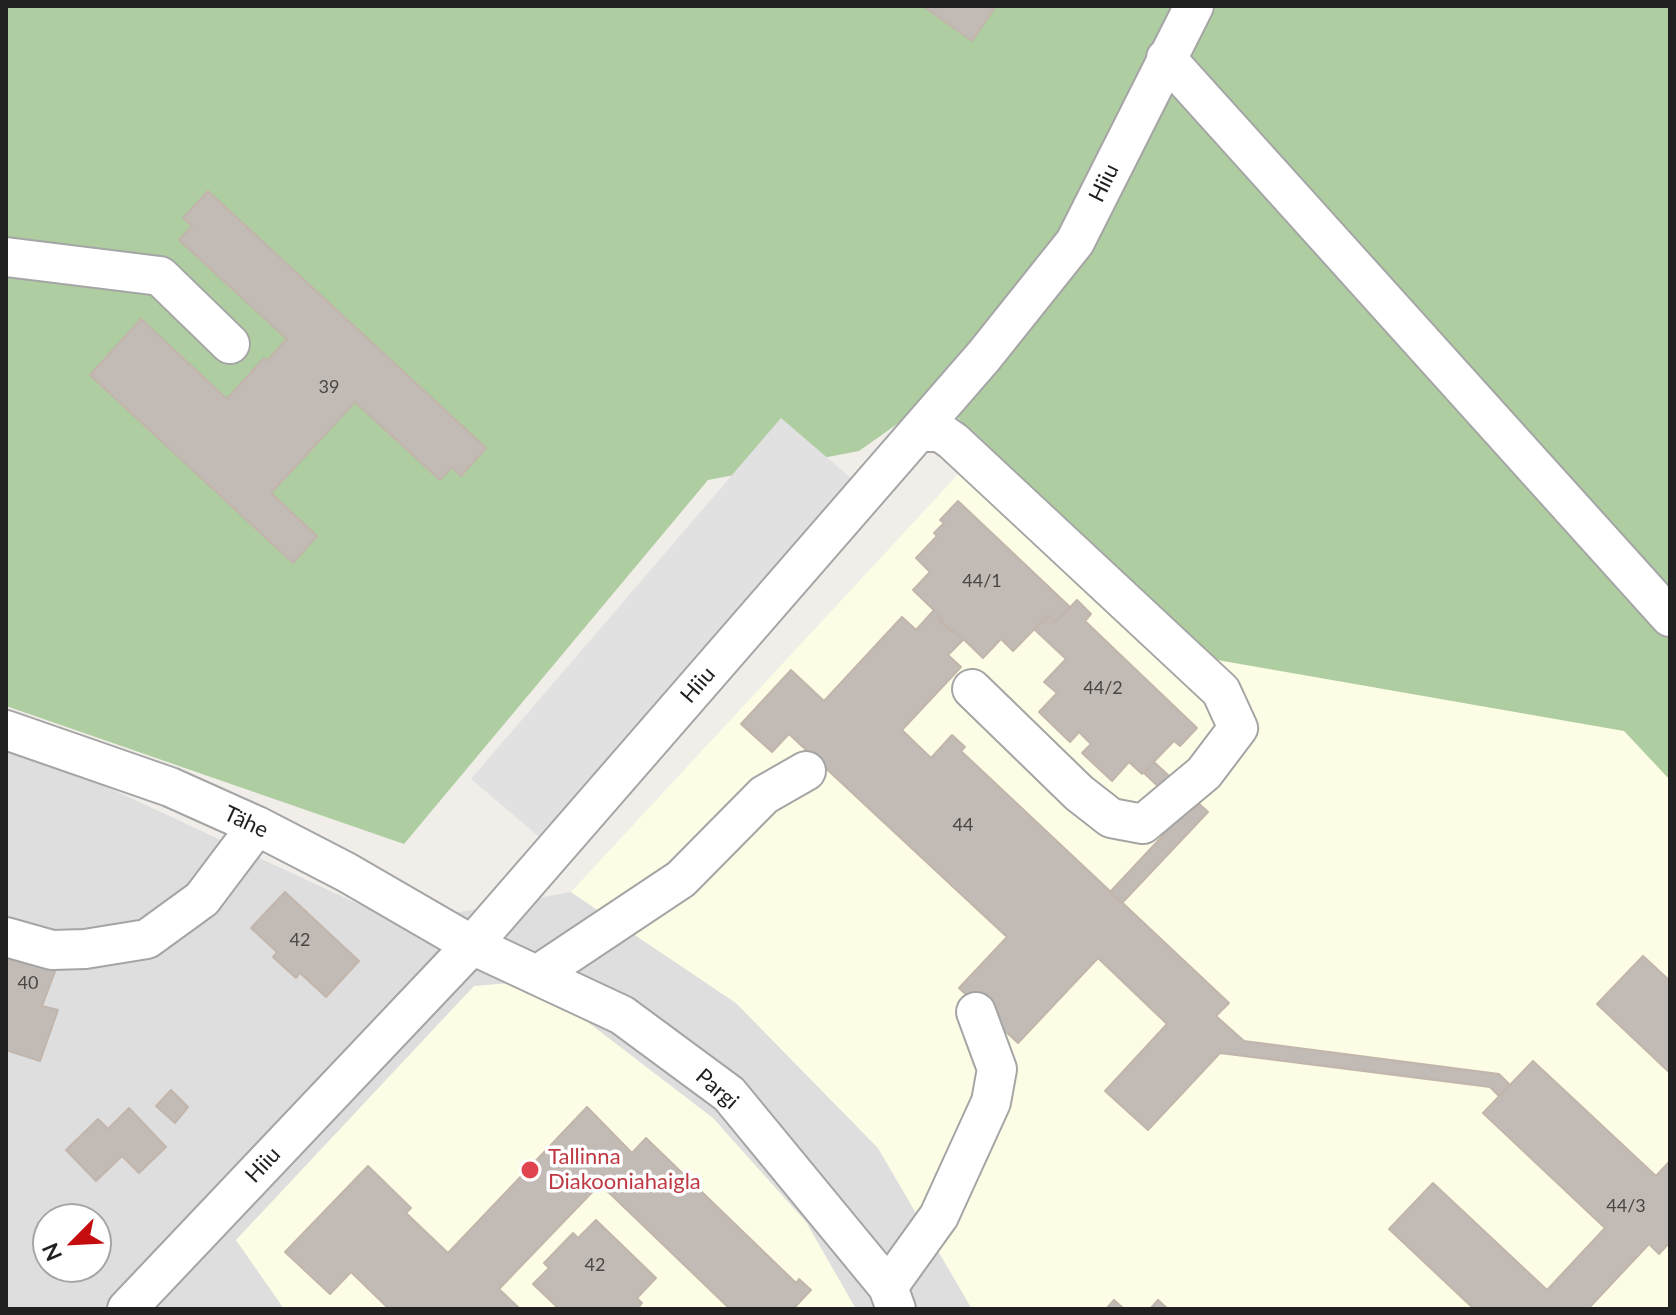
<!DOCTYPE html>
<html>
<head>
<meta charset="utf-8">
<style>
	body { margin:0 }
	#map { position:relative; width:1676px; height:1315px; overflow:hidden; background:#f1eee9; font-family:Lato,sans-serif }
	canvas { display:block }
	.frame { position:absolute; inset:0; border:8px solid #212121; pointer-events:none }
	.north { position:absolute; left:32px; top:1203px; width:80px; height:80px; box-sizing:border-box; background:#fff; border:2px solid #a6a6a6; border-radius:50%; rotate:246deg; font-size:22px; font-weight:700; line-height:32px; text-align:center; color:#212121 }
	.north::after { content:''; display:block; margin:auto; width:28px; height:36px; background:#c50d10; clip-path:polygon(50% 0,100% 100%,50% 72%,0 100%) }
</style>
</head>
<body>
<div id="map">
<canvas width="1676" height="1315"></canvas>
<div class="frame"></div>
<div class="north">N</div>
</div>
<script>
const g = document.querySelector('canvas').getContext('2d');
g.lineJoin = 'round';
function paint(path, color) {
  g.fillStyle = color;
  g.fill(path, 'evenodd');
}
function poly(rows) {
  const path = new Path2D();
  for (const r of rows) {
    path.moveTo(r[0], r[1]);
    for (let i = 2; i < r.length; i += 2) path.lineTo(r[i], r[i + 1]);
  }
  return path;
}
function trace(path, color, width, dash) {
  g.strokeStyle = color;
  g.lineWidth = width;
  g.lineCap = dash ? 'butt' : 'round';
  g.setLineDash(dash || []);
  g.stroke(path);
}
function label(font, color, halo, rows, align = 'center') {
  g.font = font + ' Lato,sans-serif';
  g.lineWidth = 7;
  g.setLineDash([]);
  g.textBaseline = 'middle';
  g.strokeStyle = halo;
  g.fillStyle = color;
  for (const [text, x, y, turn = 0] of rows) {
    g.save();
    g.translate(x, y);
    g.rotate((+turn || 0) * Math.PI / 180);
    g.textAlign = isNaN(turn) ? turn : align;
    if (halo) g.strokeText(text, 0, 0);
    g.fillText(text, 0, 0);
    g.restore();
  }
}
const residential = poly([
	[6,740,399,923,571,892,736,1003,878,1148,972,1309,6,1309],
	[48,1219,96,1219,96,1267,48,1267]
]);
const education = poly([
	[1242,168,1670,658,1670,1309,972,1309,878,1148,736,1003,571,892],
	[534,981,713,1118,806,1222,856,1309,284,1309,236,1240,474,986]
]);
const forest = poly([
	[6,6,1670,6,1670,780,1624,731,1200,657,958,418,917,410,859,451,708,480,404,844,6,706]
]);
const parking = poly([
	[781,418,880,503,570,863,471,779]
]);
const building = poly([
	[923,6,996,6,972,41,923,6],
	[208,191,486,448,461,476,452,467,440,480,355,402,271,493,317,536,293,563,90,375,141,319,227,399,264,358,267,361,287,339,179,240,192,226,183,218,208,191],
	[958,501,1070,607,1056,622,1048,615,1013,651,1001,639,983,658,954,630,952,632,939,620,941,617,913,590,930,572,916,558,937,536,934,533,944,523,940,520,958,501],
	[1077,600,1091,614,1085,621,1197,728,1180,746,1174,741,1142,774,1129,762,1112,781,1082,753,1091,744,1079,732,1070,742,1039,712,1057,693,1044,682,1066,659,1034,629,1048,615,1056,622,1077,600],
	[934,610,941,617,939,620,964,639,948,655,961,667,902,730,931,758,952,735,965,747,961,751,1229,1003,1216,1016,1244,1041,1499,1074,1510,1085,1499,1096,1490,1087,1220,1053,1148,1130,1105,1091,1167,1024,1098,958,1018,1043,959,988,1007,937,789,734,772,752,741,724,791,670,824,701,902,617,916,630,934,610],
	[1154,762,1208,812,1122,903,1110,892,1185,812,1144,773,1154,762],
	[285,892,359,961,326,997,300,973,296,978,273,957,277,952,251,928,285,892],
	[6,944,59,961,42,1006,58,1010,40,1061,6,1050,6,944],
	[1643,956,1670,981,1670,1073,1597,1004,1643,956],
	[1533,1061,1656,1176,1670,1161,1670,1242,1659,1254,1649,1244,1588,1309,1474,1309,1389,1229,1433,1183,1547,1290,1605,1228,1483,1113,1533,1061],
	[171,1090,188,1107,175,1123,156,1106,171,1090],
	[587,1107,632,1153,646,1138,796,1283,799,1279,811,1290,793,1309,730,1309,600,1184,499,1289,520,1309,389,1309,351,1272,330,1294,285,1252,368,1166,411,1208,406,1213,448,1253,587,1107],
	[129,1108,166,1147,139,1173,122,1156,96,1181,66,1150,98,1119,108,1129,129,1108],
	[596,1220,656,1278,637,1298,642,1303,637,1309,559,1309,533,1284,549,1268,544,1263,573,1233,578,1238,596,1220],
	[1114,1300,1124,1309,1106,1309,1114,1300],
	[1158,1300,1168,1309,1151,1308,1158,1300]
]);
const minor = poly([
	[1166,58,1670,617],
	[6,257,160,276,230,344],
	[918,432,940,432,953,441,1221,691,1238,728,1204,773,1143,824,1111,818,1079,793,972,689],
	[6,730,170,787,257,826,346,872,472,945,622,1015,729,1094,888,1287,896,1309],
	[6,937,52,950,85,949,147,939,202,899,257,826],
	[537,975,681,879,764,795,806,771],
	[888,1287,939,1216,991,1102,997,1069,976,1012],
	[127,1309,472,945,984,356,1075,242,1194,6]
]);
const markers = [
	[530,1170,10,"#e0444e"]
];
const numberNames = [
	["39",329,387],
	["44/1",982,581],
	["44/2",1103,688],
	["44",963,825],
	["42",300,940],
	["40",28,983],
	["44/3",1626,1206],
	["42",595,1265]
];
const streetNames = [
	["Hiiu",1104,183,-64],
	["Hiiu",698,685,-49],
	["Tähe",246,822,25],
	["Pargi",717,1089,41],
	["Hiiu",263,1165,-47]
];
const healthNames = [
	["Tallinna",548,1157],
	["Diakooniahaigla",548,1182]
];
paint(residential, '#dfdede');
paint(education, '#fdfde5');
paint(forest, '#aecda0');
paint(parking, '#e1e1e1');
paint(building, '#c1bab5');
trace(building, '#c2b5ac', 2);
trace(minor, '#a5a5a5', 42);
trace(minor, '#fff', 38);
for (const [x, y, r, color] of markers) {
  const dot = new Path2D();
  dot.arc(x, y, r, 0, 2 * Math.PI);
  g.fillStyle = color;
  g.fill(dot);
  trace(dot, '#fff', 3);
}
label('18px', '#494746', null, numberNames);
label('22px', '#212121', '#fff', streetNames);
label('22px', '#be3a42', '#fff', healthNames, 'left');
</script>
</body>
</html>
